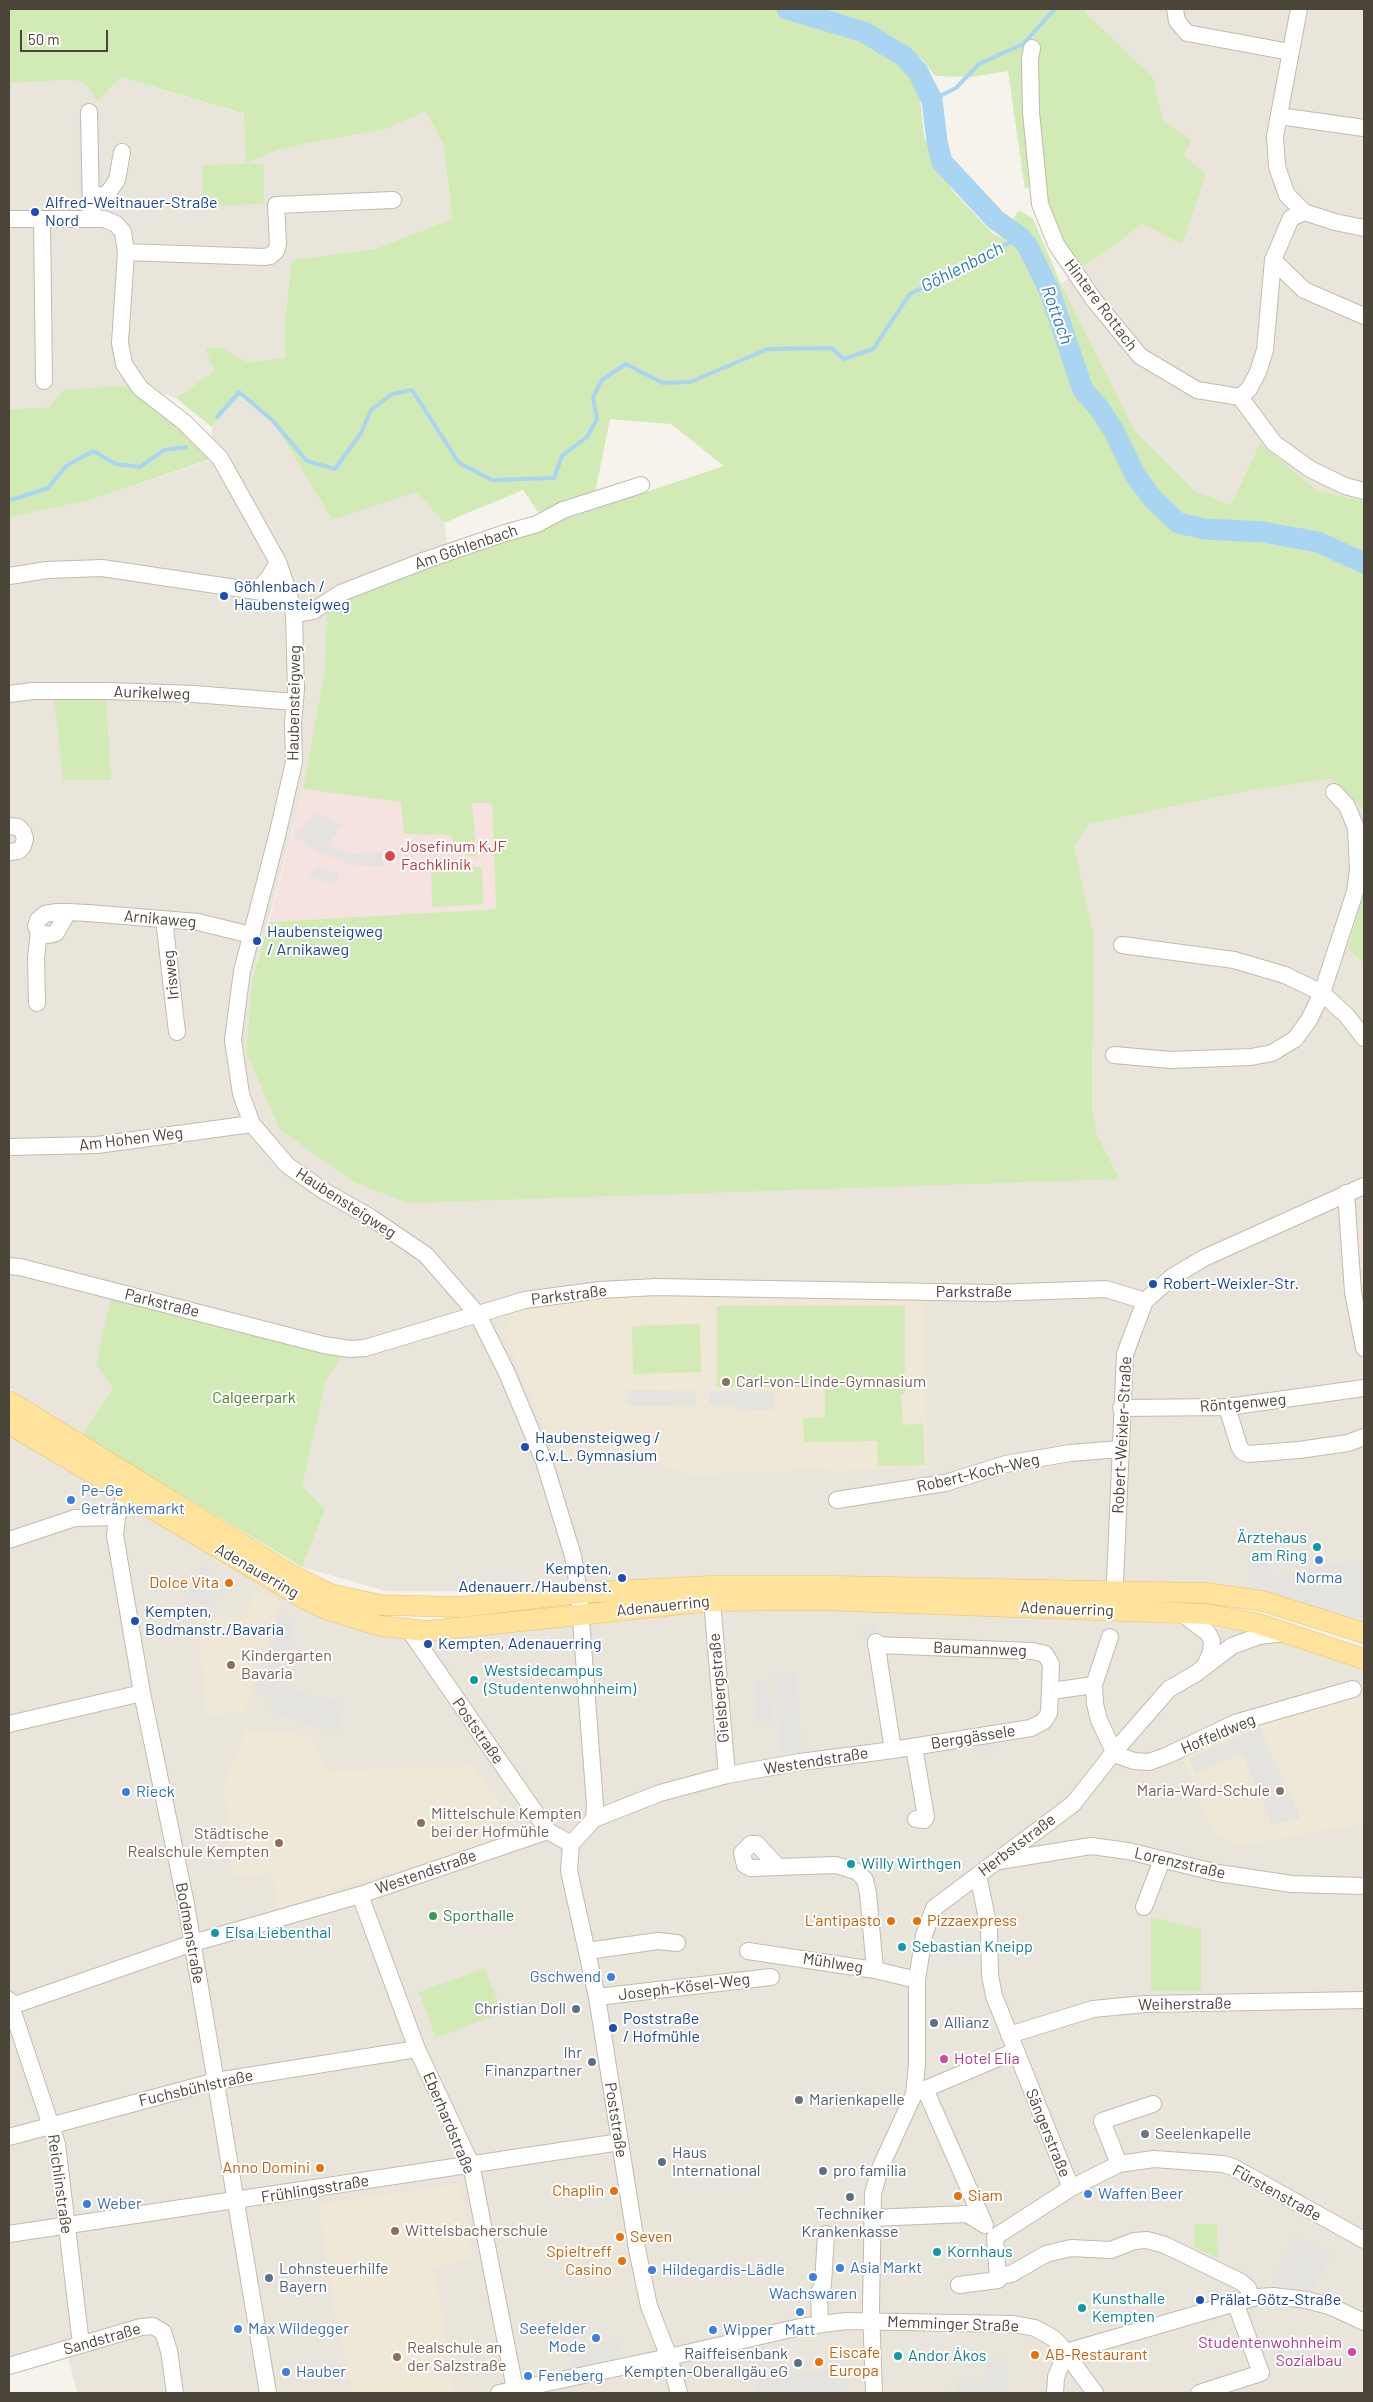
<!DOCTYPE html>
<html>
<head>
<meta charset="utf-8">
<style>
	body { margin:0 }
	#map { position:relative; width:1373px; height:2402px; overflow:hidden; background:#f6f3ec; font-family:Barlow,sans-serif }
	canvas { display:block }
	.frame { position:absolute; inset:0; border:10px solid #4b4439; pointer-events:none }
	.scale { position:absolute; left:20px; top:30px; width:88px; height:22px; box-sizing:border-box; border:2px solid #4b4439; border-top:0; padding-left:6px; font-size:15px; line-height:18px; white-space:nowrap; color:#4b4439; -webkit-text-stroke:4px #fff; paint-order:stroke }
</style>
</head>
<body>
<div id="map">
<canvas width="1373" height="2402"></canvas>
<div class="frame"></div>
<div class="scale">50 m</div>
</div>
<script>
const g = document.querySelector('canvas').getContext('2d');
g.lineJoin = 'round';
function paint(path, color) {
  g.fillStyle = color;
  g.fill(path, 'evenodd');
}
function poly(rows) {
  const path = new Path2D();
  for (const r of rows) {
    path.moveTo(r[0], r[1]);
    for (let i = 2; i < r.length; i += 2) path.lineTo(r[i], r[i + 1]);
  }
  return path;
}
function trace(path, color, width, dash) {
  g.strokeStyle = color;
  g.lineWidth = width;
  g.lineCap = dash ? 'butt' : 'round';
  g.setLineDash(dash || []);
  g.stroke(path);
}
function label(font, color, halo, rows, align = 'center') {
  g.font = font + ' Barlow,sans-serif';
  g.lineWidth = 4;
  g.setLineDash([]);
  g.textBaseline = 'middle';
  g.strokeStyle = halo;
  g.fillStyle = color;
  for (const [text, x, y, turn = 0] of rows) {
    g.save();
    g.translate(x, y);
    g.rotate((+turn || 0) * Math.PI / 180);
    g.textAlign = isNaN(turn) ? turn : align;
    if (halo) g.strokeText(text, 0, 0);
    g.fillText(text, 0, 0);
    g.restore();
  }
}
const residential = poly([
	[1086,9,1364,9,1364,501,1318,491,1260,443,1231,505,1195,491,1135,431,1061,284,1143,224,1184,156,1190,140,1163,119,1153,77,1083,12],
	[122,77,245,115,246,163,276,151,304,144,386,129,426,110,444,146,452,219,375,249,292,260,285,320,285,358,248,362,222,348,206,347,214,371,176,398,134,385,49,407,9,409,9,83,69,80,83,82,98,100],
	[239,396,274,423,332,520,416,492,444,523,450,557,327,603,325,669,303,789,252,981,246,1051,280,1130,1120,1178,1097,1134,1092,1107,1094,937,1074,846,1089,824,1252,790,1330,779,1364,810,1364,887,1348,949,1364,964,1364,1624,1265,1593,571,1585,474,1591,385,1591,302,1567,325,1509,302,1486,326,1380,345,1355,113,1388,82,1435,9,1388,9,517,87,501,211,460,212,427],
	[9,1430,324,1617,409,1640,721,1606,1102,1617,1249,1631,1364,1666,1364,2393,77,2393,66,2349,9,2361]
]);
const education = poly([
	[600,1296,924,1299,927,1468,828,1471,828,1469,795,1469,790,1470,790,1473,688,1474,630,1454,594,1459,558,1461,504,1333,512,1314,525,1305],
	[254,1590,280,1600,245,1712,207,1715,197,1619,246,1616],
	[1364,1695,1364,1823,1236,1846,1212,1830,1182,1759,1239,1729],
	[246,1730,310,1736,326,1771,472,1766,523,1834,334,1889,277,1910,272,1873,233,1877,224,1784],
	[459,2184,473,2258,434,2268,455,2393,353,2393,336,2321,318,2204]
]);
const medical = poly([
	[303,789,394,801,492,803,496,909,269,922],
	[1364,1223,1364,1302,1355,1243]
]);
const green = poly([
	[9,9,1086,9,1084,12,1153,77,1163,119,1191,140,1184,156,1206,174,1182,244,1143,224,1081,269,1064,244,1034,186,1025,189,1008,71,971,77,935,76,922,59,911,51,909,67,919,86,924,137,951,189,993,234,1019,244,1013,219,1019,210,1033,219,1061,284,1135,431,1195,491,1231,505,1260,443,1318,491,1364,501,1364,810,1330,779,1252,790,1089,824,1074,846,1094,937,1092,1107,1097,1134,1120,1179,408,1203,354,1182,280,1130,246,1052,252,981,269,922,496,909,492,803,472,803,477,857,456,853,451,835,404,834,401,802,303,789,325,669,327,602,450,557,724,466,671,424,610,419,595,493,540,515,523,490,444,523,416,492,332,520,274,423,240,396,212,427,176,398,214,371,205,347,222,348,248,362,285,358,285,320,292,260,375,249,452,219,444,146,426,111,386,129,304,144,276,151,246,163,244,114,122,77,98,101,83,82,69,80,9,83],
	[246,164,264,164,264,204,203,206,202,165],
	[134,385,211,459,87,501,9,517,9,409,49,407,64,390],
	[106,695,111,780,63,780,54,697],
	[482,867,483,904,432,907,431,870],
	[1364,887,1364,964,1348,949],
	[112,1294,345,1354,326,1380,302,1486,325,1509,302,1567,82,1435,113,1388,96,1364],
	[717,1306,905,1306,905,1394,901,1394,903,1425,923,1423,925,1465,878,1466,877,1441,804,1442,803,1418,825,1418,825,1387,717,1387],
	[700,1324,701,1372,633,1374,632,1326],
	[1151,1917,1201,1929,1201,1991,1151,1991],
	[485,1968,502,2013,436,2038,419,1992],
	[1194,2224,1217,2224,1218,2258,1194,2247]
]);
const parking = poly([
	[78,112,100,112,101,190,91,209,80,209],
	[316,811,342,825,328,846,352,854,382,852,383,866,350,865,321,853,294,837],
	[316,866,340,874,334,884,309,877],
	[627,1390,696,1391,696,1405,628,1406],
	[709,1391,773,1392,773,1410,737,1411,737,1405,709,1405],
	[1266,1552,1272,1578,1355,1560,1356,1564,1364,1563,1364,1624,1251,1587,1247,1555],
	[201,1566,212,1571,208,1582,220,1587,211,1607,188,1598],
	[279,1613,296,1618,277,1686,344,1704,337,1732,270,1713,273,1699,256,1694],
	[861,1624,876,1624,879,1641,864,1641],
	[795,1672,803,1756,782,1761,774,1673],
	[768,1680,772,1721,757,1722,755,1681],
	[1259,1727,1301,1818,1272,1824,1242,1753,1196,1774,1189,1758],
	[998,1738,1001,1751,976,1755,972,1742],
	[1295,2236,1331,2255,1313,2291,1271,2283],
	[619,2340,622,2359,570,2368,567,2349],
	[1007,2357,1008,2393,923,2393,956,2391,956,2383,985,2381,985,2358],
	[846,2370,848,2393,757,2393,756,2375]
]);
const stream = poly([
	[932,100,956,88,979,64,1023,44,1055,9],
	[217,417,239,392,272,420,307,461,335,469,361,433,371,410,392,394,412,390,459,463,492,480,554,478,562,456,587,437,597,419,593,397,602,380,626,364,663,383,690,382,768,349,831,348,844,359,873,349,910,294,1020,237],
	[9,499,11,500,48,488,66,466,93,451,116,464,140,467,164,450,186,447]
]);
const river = poly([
	[787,9,864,32,905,57,918,72,932,100,937,141,942,162,996,220,1020,237,1027,245,1050,292,1083,390,1099,408,1114,431,1135,475,1153,499,1178,523,1205,529,1263,532,1318,542,1364,563]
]);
const minor = poly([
	[1175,9,1177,21,1187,33,1290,52],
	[1299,9,1275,136,1277,167,1287,195,1304,212,1335,222,1364,228],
	[1032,48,1030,59,1031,112,1040,204,1056,244,1094,300,1140,356,1197,390,1240,397,1274,443,1310,469,1345,486,1364,491],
	[89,112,91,209,96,219],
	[1279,116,1364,128],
	[90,199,108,193,117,180,122,152],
	[9,219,104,219,116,224,123,232,126,252,120,343,124,364,140,388,184,422,220,458,278,562,285,582,294,614,296,690,293,722,294,762,277,836,242,971,233,1040,241,1094,252,1124,287,1165,324,1191,370,1217,426,1255,478,1315,506,1371,544,1461,573,1556,579,1593,595,1805,594,1819],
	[42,219,44,381],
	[126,252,264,257,270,256,276,251,278,244,276,205,393,200],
	[1273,260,1304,290,1364,316],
	[1240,397,1249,389,1258,372,1265,350,1273,260,1291,218,1304,212],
	[9,576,47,570,102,568,256,591,290,599],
	[256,591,268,579,278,562],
	[294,614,313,611,341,593,426,560,502,534,537,524,563,510,641,485],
	[9,694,33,691,108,691,194,694,295,702],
	[9,826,18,827,23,832,25,839,23,846,18,851,9,852],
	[68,912,56,933,48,935,39,932,36,926,38,920,45,914,57,912,68,912,88,913,198,922,251,935],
	[164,919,177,1032],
	[1122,945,1234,960,1285,975,1322,993,1347,1016,1364,1038],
	[37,1003,36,958,39,932],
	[1114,1055,1171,1060,1251,1057,1272,1053,1295,1039,1309,1020,1322,993,1355,892,1358,870,1356,828,1347,806,1334,792],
	[9,1147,97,1145,252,1124],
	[1346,1193,1353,1292,1364,1348],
	[9,1266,20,1267,324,1345,350,1349,365,1348,525,1300,600,1290,656,1287,992,1293,1106,1289,1145,1301],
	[1227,1407,1239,1446,1243,1452,1248,1454,1299,1450,1348,1443,1364,1437],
	[1121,1408,1227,1407,1364,1388],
	[130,1483,117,1517,115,1535,142,1693,186,1904,268,2393],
	[837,1500,945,1483,1006,1464,1070,1453,1120,1449],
	[9,1540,75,1518,117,1517],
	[712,1601,727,1775],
	[1114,1603,1125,1354,1145,1301,1172,1277,1204,1258,1364,1186],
	[1181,1613,1208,1633,1212,1641,1211,1652,1205,1666],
	[409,1630,548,1831,571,1844],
	[1110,1637,1094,1685,1095,1704,1099,1720,1114,1752],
	[876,1642,893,1750],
	[1051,1691,1094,1685],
	[9,1724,142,1693],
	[914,1747,926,1817,924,1820,916,1819],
	[1114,1754,1134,1761,1149,1762,1166,1756,1235,1723,1353,1689],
	[571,1844,594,1819,660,1793,727,1775,800,1762,893,1750,1031,1728,1044,1721,1049,1713,1051,1664,1045,1654,1033,1651,876,1645],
	[571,1844,569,1871,597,1997,637,2249,649,2306,669,2357,679,2393],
	[999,1861,1091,1846,1128,1851,1218,1873,1292,1884,1364,1886],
	[778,1867,757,1844,751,1844,742,1853,745,1865,751,1868,836,1865,858,1872,865,1880,868,1893,875,1970],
	[978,1875,989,1928,990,1975,994,1996,1071,2188],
	[360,1895,417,2049,471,2164,515,2389],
	[1144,1907,1162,1860],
	[587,1951,658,1941,677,1943],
	[748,1951,875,1970,917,1980],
	[597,1997,771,1977],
	[9,2000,57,2144,81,2344],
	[9,2007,193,1943,360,1895,548,1831],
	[1009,2035,1093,2009,1145,2004,1364,2000],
	[925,2089,984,2223],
	[916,2093,1015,2051],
	[9,2137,216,2081,417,2049],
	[1119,2164,1102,2121,1153,2104],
	[871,2218,967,2214,985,2225],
	[9,2234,620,2142],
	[995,2237,1071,2188,1119,2164,1154,2159,1223,2164,1233,2167,1364,2240],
	[997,2276,1011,2274,1046,2254,1071,2248,1111,2250,1134,2241,1147,2240,1165,2245,1241,2282,1248,2288,1251,2298],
	[959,2285,998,2280,995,2237],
	[820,2323,819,2292,823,2284,826,2234],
	[1066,2352,1256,2297,1273,2296,1307,2300,1332,2307,1364,2322],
	[9,2366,141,2327,153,2326,163,2332,169,2351,175,2393],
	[499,2393,669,2357,800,2327,846,2321,1013,2324,1035,2328,1053,2338,1060,2345,1095,2393],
	[874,2393,871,2309,873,2193,881,2166,914,2094,917,2064,917,1980,924,1935,934,1908,1073,1804,1114,1752,1169,1689,1195,1674,1232,1646,1259,1636,1284,1633],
	[1055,2393,1056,2377,1066,2352],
	[1199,2393,1261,2373,1235,2302]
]);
const major = poly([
	[9,1401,290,1574,330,1594,381,1605,461,1607,579,1593,710,1586,835,1586,1205,1593,1263,1601,1364,1633],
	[9,1424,303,1598,328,1610,380,1626,427,1631,712,1601,822,1600,1206,1614,1256,1623,1364,1659]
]);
const markers = [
	[35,212,5,"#1a4fb4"],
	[224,596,5,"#1a4fb4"],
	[390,856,6,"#e0444e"],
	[257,941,5,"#1a4fb4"],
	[1153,1284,5,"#1a4fb4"],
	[726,1382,5,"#8d6e63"],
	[525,1447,5,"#1a4fb4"],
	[71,1500,5,"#3f7fe0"],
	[1317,1547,5,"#0f9aa8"],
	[1319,1560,5,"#3f7fe0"],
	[622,1578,5,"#1a4fb4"],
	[229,1583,5,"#e8710a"],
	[135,1621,5,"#1a4fb4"],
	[428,1644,5,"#1a4fb4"],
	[231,1665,5,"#8d6e63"],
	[474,1680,5,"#0f9aa8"],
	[1280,1791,5,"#8d6e63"],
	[126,1792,5,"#3f7fe0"],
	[421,1823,5,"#8d6e63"],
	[279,1843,5,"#8d6e63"],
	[851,1864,5,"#0f9aa8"],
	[433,1916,5,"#2e9e5b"],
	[891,1921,5,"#e8710a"],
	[917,1921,5,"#e8710a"],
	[215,1933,5,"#0f9aa8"],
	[902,1947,5,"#0f9aa8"],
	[611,1977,5,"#3f7fe0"],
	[576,2009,5,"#5c6f8a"],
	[934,2023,5,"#5c6f8a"],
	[613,2028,5,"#1a4fb4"],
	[944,2059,5,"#d1479c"],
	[592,2062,5,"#5c6f8a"],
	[799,2100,5,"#6b7280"],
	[1145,2134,5,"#6b7280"],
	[662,2162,5,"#5c6f8a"],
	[320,2168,5,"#e8710a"],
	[823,2171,5,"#5c6f8a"],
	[614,2191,5,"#e8710a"],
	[1088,2194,5,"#3f7fe0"],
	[958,2196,5,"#e8710a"],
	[850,2197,5,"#5c6f8a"],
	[87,2204,5,"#3f7fe0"],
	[395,2231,5,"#8d6e63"],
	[620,2237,5,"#e8710a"],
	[937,2252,5,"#0f9aa8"],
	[622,2261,5,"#e8710a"],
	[840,2268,5,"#3f7fe0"],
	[652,2270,5,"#3f7fe0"],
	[813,2277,5,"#3f7fe0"],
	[269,2278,5,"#5c6f8a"],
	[1200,2300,5,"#1a4fb4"],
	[1082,2308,5,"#0f9aa8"],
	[800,2312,5,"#3f7fe0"],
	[238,2329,5,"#3f7fe0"],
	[713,2330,5,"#3f7fe0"],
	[596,2338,5,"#3f7fe0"],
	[1352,2352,5,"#d1479c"],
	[1035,2355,5,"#e8710a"],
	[898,2356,5,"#0f9aa8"],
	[397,2357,5,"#8d6e63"],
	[819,2362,5,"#e8710a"],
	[798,2363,5,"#5c6f8a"],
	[286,2372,5,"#3f7fe0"],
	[528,2376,5,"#3f7fe0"]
];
const transitNames = [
	["Alfred-Weitnauer-Straße",45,203],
	["Nord",45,221],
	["Göhlenbach /",234,587],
	["Haubensteigweg",234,605],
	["Haubensteigweg",267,932],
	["/ Arnikaweg",267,950],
	["Robert-Weixler-Str.",1163,1284],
	["Haubensteigweg /",535,1438],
	["C.v.L. Gymnasium",535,1456],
	["Kempten,",612,1569,"right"],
	["Adenauerr./Haubenst.",612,1587,"right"],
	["Kempten,",145,1612],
	["Bodmanstr./Bavaria",145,1630],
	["Kempten, Adenauerring",438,1644],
	["Poststraße",623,2019],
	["/ Hofmühle",623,2037],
	["Prälat-Götz-Straße",1210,2300]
];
const streetNames = [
	["Hintere Rottach",1101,305,53],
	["Am Göhlenbach",466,547,-19],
	["Aurikelweg",152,693,2],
	["Haubensteigweg",294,703,-89],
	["Arnikaweg",160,919,5],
	["Irisweg",171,975,-96],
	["Am Hohen Weg",131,1139,-7],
	["Haubensteigweg",346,1203,33],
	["Parkstraße",974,1292],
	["Parkstraße",569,1295,-7],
	["Parkstraße",162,1303,14],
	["Röntgenweg",1243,1403,-5],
	["Robert-Weixler-Straße",1122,1435,-87],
	["Robert-Koch-Weg",978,1473,-13],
	["Adenauerring",257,1571,30],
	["Adenauerring",663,1606,-6],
	["Adenauerring",1067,1609,2],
	["Baumannweg",980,1649,2],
	["Gielsbergstraße",719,1688,-95],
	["Poststraße",478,1731,55],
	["Hoffeldweg",1218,1734,-23],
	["Berggässele",973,1737,-9],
	["Westendstraße",816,1761,-9],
	["Herbststraße",1017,1845,-37],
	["Lorenzstraße",1180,1863,13],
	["Westendstraße",426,1872,-19],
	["Bodmanstraße",190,1933,80],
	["Mühlweg",833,1963,9],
	["Joseph-Kösel-Weg",684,1987,-7],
	["Weiherstraße",1185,2004,-1],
	["Fuchsbühlstraße",196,2088,-13],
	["Poststraße",616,2120,81],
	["Eberhardstraße",449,2123,67],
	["Sängerstraße",1048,2133,68],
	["Reichlinstraße",60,2184,82],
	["Frühlingsstraße",315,2189,-9],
	["Fürstenstraße",1277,2193,29],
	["Memminger Straße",953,2324,2],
	["Sandstraße",102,2339,-16]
];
const healthNames = [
	["Josefinum KJF",401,847],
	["Fachklinik",401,865]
];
const educationNames = [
	["Carl-von-Linde-Gymnasium",736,1382],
	["Kindergarten",241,1656],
	["Bavaria",241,1674],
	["Maria-Ward-Schule",1270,1791,"right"],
	["Mittelschule Kempten",431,1814],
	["bei der Hofmühle",431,1832],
	["Städtische",269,1834,"right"],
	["Realschule Kempten",269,1852,"right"],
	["Wittelsbacherschule",405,2231],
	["Realschule an",407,2348],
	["der Salzstraße",407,2366]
];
const parkNames = [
	["Calgeerpark",254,1398]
];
const shopNames = [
	["Pe-Ge",81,1491],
	["Getränkemarkt",81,1509],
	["Norma",1319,1578,"center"],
	["Rieck",136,1792],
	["Gschwend",601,1977,"right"],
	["Waffen Beer",1098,2194],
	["Weber",97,2204],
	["Asia Markt",850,2268],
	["Hildegardis-Lädle",662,2270],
	["Wachswaren",813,2294,"center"],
	["Max Wildegger",248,2329],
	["Seefelder",586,2329,"right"],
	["Mode",586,2347,"right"],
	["Wipper",723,2330],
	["Matt",800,2330,"center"],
	["Hauber",296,2372],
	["Feneberg",538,2376]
];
const cultureNames = [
	["Ärztehaus",1307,1538,"right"],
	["am Ring",1307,1556,"right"],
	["Westsidecampus",484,1671],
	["(Studentenwohnheim)",484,1689],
	["Willy Wirthgen",861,1864],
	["Elsa Liebenthal",225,1933],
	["Sebastian Kneipp",912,1947],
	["Kornhaus",947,2252],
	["Kunsthalle",1092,2299],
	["Kempten",1092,2317],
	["Andor Ákos",908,2356]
];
const foodNames = [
	["Dolce Vita",219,1583],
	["L'antipasto",881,1921],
	["Pizzaexpress",927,1921,"left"],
	["Anno Domini",310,2168],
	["Chaplin",604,2191],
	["Siam",968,2196,"left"],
	["Seven",630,2237,"left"],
	["Spieltreff",612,2252],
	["Casino",612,2270],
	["Eiscafe",829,2353,"left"],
	["Europa",829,2371,"left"],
	["AB-Restaurant",1045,2355,"left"]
];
const leisureNames = [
	["Sporthalle",443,1916]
];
const serviceNames = [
	["Christian Doll",566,2009,"right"],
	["Allianz",944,2023],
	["Ihr",582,2053,"right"],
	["Finanzpartner",582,2071,"right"],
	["Haus",672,2153],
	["International",672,2171],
	["pro familia",833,2171],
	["Techniker",850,2214,"center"],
	["Krankenkasse",850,2232,"center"],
	["Lohnsteuerhilfe",279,2269],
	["Bayern",279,2287],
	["Raiffeisenbank",788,2354,"right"],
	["Kempten-Oberallgäu eG",788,2372,"right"]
];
const hotelNames = [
	["Hotel Elia",954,2059],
	["Studentenwohnheim",1342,2343,"right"],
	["Sozialbau",1342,2361,"right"]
];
const worshipNames = [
	["Marienkapelle",809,2100],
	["Seelenkapelle",1155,2134]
];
const waterNames = [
	["Göhlenbach",962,267,-27],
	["Rottach",1057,315,70]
];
paint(residential, '#eae5da');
paint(education, '#efe8d6');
paint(medical, '#f6e3e0');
paint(green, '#d2eab5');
paint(parking, '#e5e3e0');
trace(stream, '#a9d4f2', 4);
trace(river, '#a9d4f2', 21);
trace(minor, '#c2bbae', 18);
trace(major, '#e6c16a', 21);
trace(minor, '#fff', 16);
trace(major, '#ffe39c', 20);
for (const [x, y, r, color] of markers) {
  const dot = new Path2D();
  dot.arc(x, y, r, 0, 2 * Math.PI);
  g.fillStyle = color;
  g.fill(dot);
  trace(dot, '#fff', 2);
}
label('16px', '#164399', '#fff', transitNames, 'left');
label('16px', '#4b4439', '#fff', streetNames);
label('16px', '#be3a42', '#fff', healthNames, 'left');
label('16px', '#785e54', '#fff', educationNames, 'left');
label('16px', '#4a7f2a', '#fff', parkNames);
label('16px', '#366cbe', '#fff', shopNames, 'left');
label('16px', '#0d838f', '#fff', cultureNames, 'left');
label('16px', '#c56008', '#fff', foodNames, 'right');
label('16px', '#27864d', '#fff', leisureNames, 'left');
label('16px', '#4e5e75', '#fff', serviceNames, 'left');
label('16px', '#b23c85', '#fff', hotelNames, 'left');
label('16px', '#5b616d', '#fff', worshipNames, 'left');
label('italic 18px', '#2e7ab2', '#fff', waterNames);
</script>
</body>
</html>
